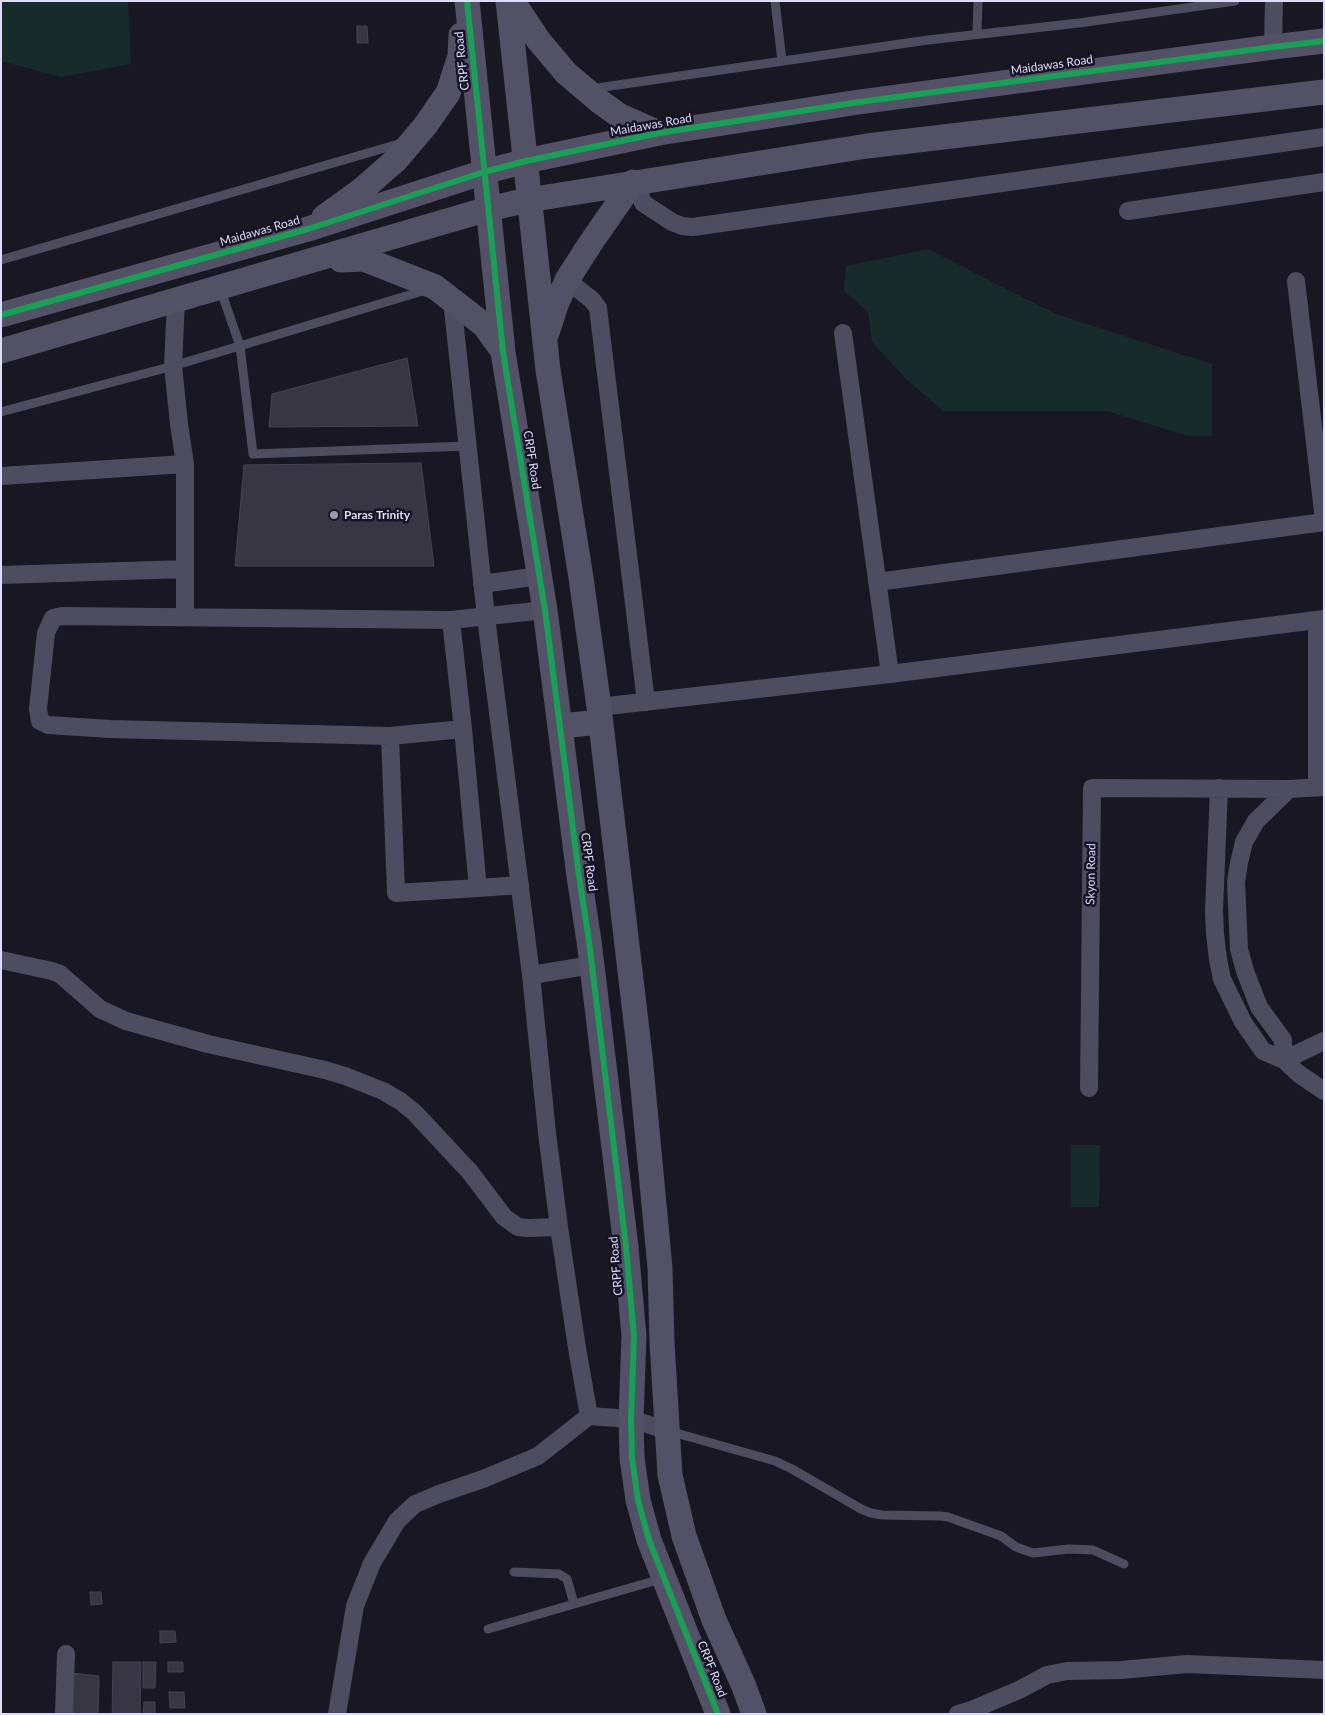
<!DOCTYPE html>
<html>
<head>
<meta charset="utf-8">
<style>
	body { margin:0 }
	#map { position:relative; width:1325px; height:1715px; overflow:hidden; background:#191721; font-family:Lato,sans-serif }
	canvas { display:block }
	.frame { position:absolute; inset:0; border:2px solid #dfdcfa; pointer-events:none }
</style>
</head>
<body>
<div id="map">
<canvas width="1325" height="1715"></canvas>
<div class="frame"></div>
</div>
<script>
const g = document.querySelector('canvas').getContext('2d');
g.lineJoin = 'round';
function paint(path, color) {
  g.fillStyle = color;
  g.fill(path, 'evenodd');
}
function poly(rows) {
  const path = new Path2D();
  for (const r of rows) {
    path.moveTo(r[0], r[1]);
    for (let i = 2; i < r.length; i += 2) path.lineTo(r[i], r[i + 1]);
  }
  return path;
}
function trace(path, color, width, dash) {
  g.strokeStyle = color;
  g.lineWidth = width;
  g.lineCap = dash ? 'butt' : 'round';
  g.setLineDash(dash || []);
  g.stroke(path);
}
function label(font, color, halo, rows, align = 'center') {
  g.font = font + ' Lato,sans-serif';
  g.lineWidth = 5;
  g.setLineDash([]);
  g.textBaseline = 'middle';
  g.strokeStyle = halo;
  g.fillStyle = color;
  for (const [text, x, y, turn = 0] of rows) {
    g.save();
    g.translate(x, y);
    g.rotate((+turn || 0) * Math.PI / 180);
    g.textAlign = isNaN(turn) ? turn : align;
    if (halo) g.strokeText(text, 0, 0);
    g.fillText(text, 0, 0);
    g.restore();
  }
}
const green = poly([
	[1,1,128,1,131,64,61,77,1,61],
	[928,249,1056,314,1212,364,1212,436,1188,436,1107,411,943,411,906,379,872,342,868,312,844,291,846,266],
	[1071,1145,1100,1145,1099,1207,1071,1207]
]);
const building = poly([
	[357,26,367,26,368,43,357,43,357,26],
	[407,358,418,426,269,427,272,394,407,358],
	[421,463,434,566,235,566,244,465,421,463],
	[90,1592,101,1592,102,1604,91,1605,90,1592],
	[160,1631,175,1631,176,1642,160,1643,160,1631],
	[113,1662,141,1662,140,1714,112,1714,113,1662],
	[143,1662,156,1662,155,1688,143,1688,143,1662],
	[168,1662,183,1662,183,1672,168,1672,168,1662],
	[71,1673,99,1676,98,1714,69,1714,71,1673],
	[169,1692,184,1692,185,1708,170,1708,169,1692],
	[144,1702,155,1702,155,1714,143,1714,144,1702]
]);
const lane = poly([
	[775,1,782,61],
	[977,34,978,1],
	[590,89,928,40,1079,23,1235,1],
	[1,260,402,143],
	[220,288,240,346,253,454,468,446],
	[1,412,173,366,426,290],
	[669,1431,775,1461,792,1469,861,1509,871,1513,882,1515,940,1516,948,1517,1001,1536,1016,1547,1033,1553,1069,1549,1093,1550,1124,1564],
	[514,1572,559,1574,567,1579,574,1604,661,1579],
	[488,1629,574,1604]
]);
const street = poly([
	[1273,47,1274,1],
	[636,182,643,203,672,222,682,226,693,227,1324,137],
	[1128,211,1324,182],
	[567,280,592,300,598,308,646,702],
	[1296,281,1324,520],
	[452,300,486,617,531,975],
	[176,301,173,366,179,424,185,464,185,616],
	[843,333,890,674],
	[1,476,185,464],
	[1,575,185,569],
	[877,582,1324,522],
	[482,584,539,576],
	[451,620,463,729,390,736,110,729,48,725,40,721,38,709,46,633,53,618,62,616,451,620,545,610],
	[1317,620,1317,787],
	[599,707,890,674,1324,619],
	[390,736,396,893,478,888,463,729],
	[1219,788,1214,910,1215,934,1218,959,1222,979,1243,1022,1263,1051,1284,1060,1299,1074,1324,1091],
	[478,888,520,885],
	[1,960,52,971,60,974,100,1009,126,1021,208,1044,325,1070,345,1076,383,1091,400,1101,414,1112,470,1172,504,1217,518,1227,527,1228,559,1227,547,1133,531,975,592,965],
	[1284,1060,1283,1040,1259,1007,1245,971,1239,949,1236,882,1239,863,1244,842,1256,821,1289,789],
	[1284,1060,1324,1041],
	[1089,1088,1092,788,1289,789,1324,787],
	[559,1227,577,1348,589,1416],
	[64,1714,66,1654],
	[337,1714,355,1606,372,1563,397,1521,415,1504,439,1494,483,1479,538,1456,589,1416,631,1419,669,1431],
	[958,1714,969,1711,1019,1690,1047,1675,1067,1671,1121,1670,1187,1664,1324,1670]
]);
const secondary = poly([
	[467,1,503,352,545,610,579,876,589,941,626,1247,634,1336,631,1419,632,1458,638,1500,649,1540,718,1714],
	[508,1,548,370,581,578,599,707,640,1056,660,1268,662,1342,670,1475,684,1536,714,1620,743,1684,754,1714],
	[514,1,517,8,539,41,566,73,599,101,620,116,659,133],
	[324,217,364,188,397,159,425,126,448,93,460,56,461,35],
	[341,260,364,259,435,287,484,325,502,350],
	[1,315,308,229,484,172,526,161,659,133,859,102,1273,47,1324,41],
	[547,333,556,305,567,280,590,244,633,182],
	[1,351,488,209,528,200,867,146,1324,92],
	[560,726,601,722]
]);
const cycleway = poly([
	[467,1,503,352,545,610,579,876,589,941,626,1247,634,1336,631,1419,632,1458,638,1500,649,1540,718,1714],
	[1,315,308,229,484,172,526,161,659,133,859,102,1273,47,1324,41]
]);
const markers = [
	[334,515,5,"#9a97ae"]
];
const streetNames = [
	["CRPF Road",462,61,-96],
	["Maidawas Road",1052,65,-8],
	["Maidawas Road",651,125,-10],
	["Maidawas Road",260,231,-16],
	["CRPF Road",532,460,81],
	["CRPF Road",589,862,82],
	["Skyon Road",1091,874,-89],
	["CRPF Road",616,1266,-95],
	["CRPF Road",712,1669,68]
];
const poiNames = [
	["Paras Trinity",344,515]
];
paint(green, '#172b2b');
paint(building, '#383642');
trace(building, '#454354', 1);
trace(lane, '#4e4d60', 9);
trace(street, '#4e4d60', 18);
trace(secondary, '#525166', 25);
trace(cycleway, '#1a9f57', 6);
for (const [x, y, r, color] of markers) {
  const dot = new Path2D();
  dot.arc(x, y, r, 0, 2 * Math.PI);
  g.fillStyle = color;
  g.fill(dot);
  trace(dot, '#161325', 2);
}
label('12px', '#dfdcfa', '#161325', streetNames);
label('bold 12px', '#dfdcfa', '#161325', poiNames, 'left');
</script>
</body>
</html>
